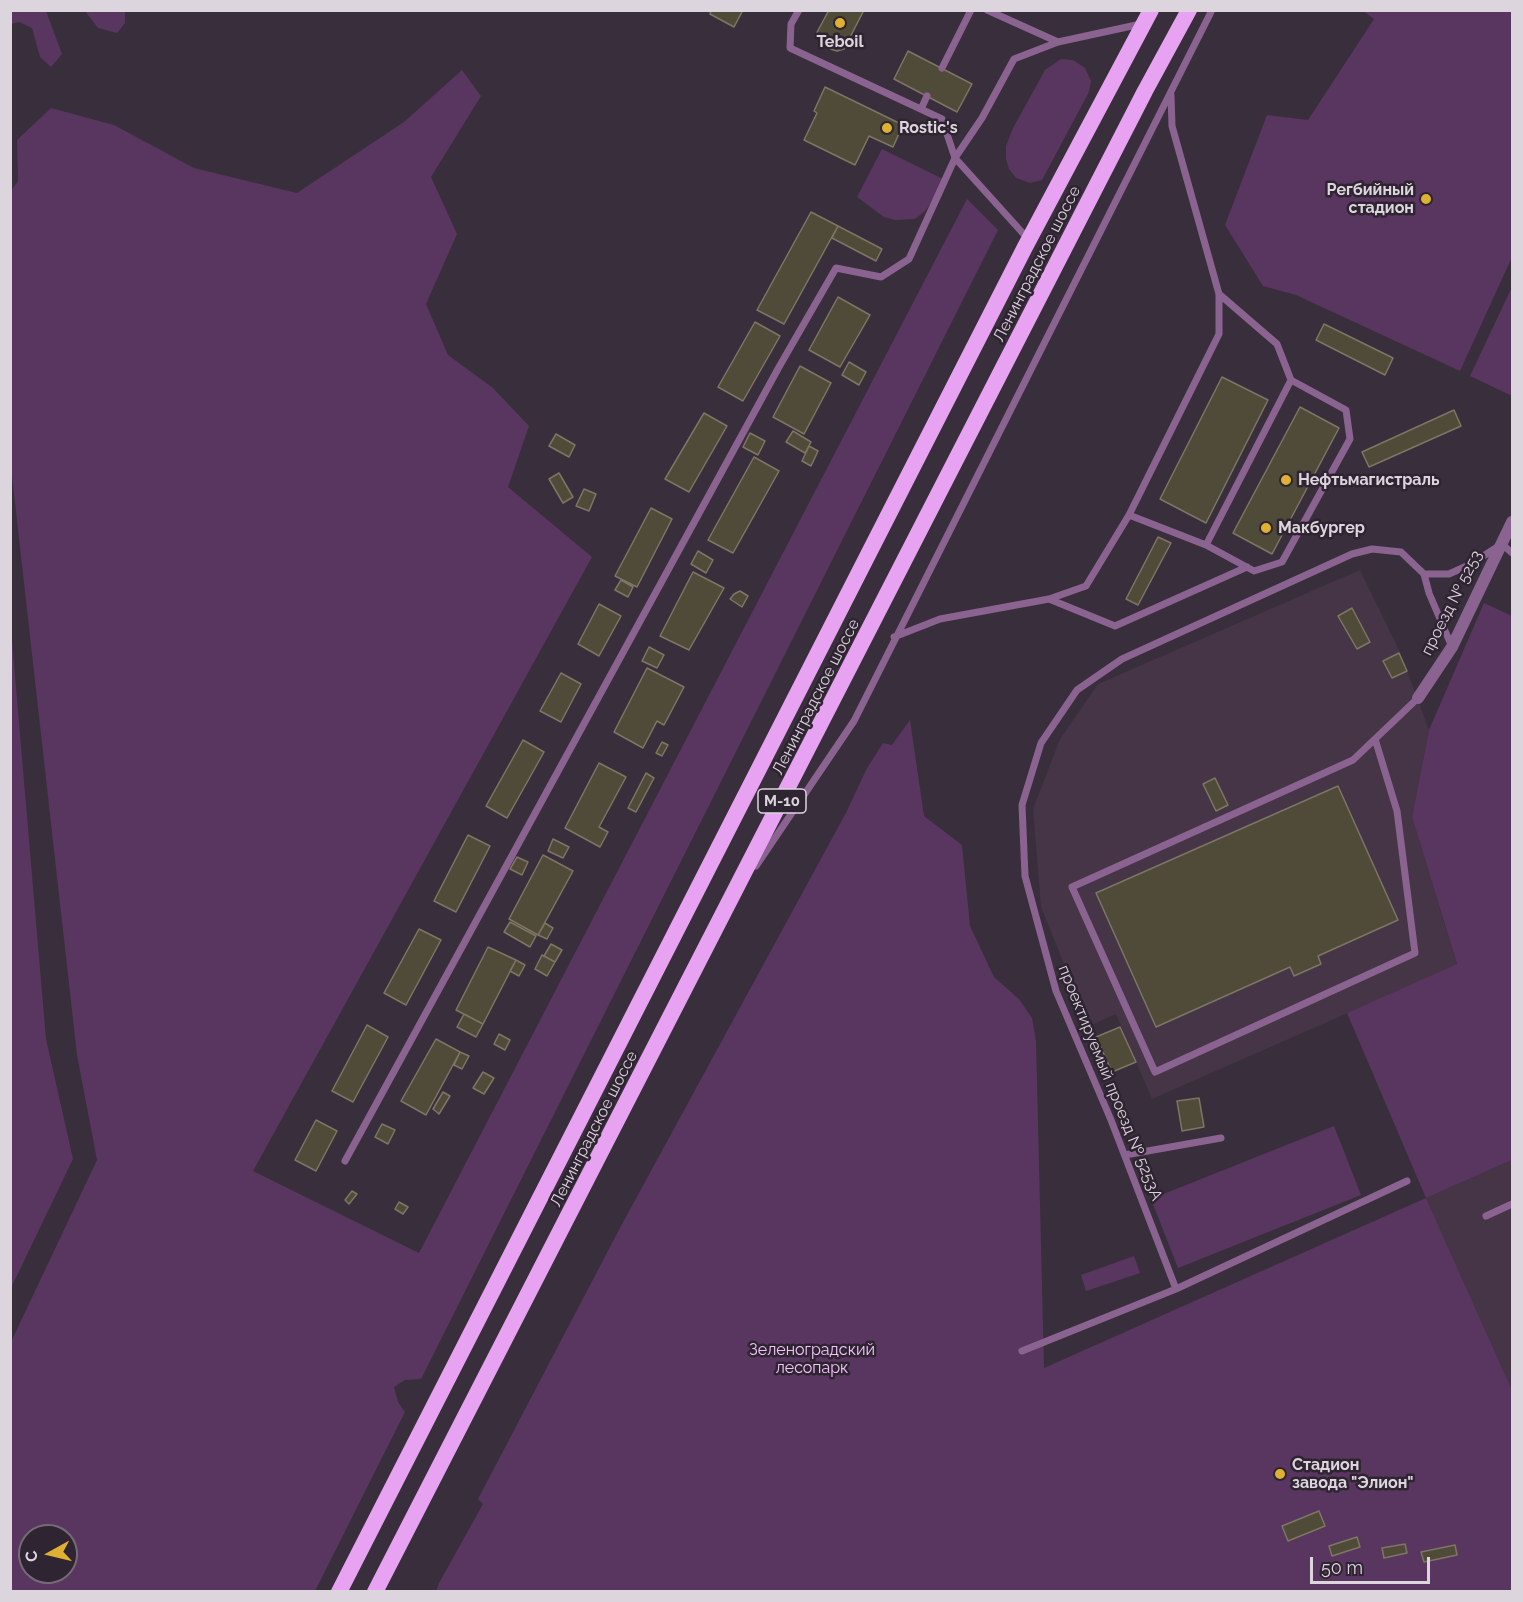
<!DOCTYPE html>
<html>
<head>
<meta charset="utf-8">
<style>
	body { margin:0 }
	#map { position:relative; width:1523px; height:1602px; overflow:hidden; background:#392e3b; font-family:Raleway,sans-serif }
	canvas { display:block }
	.frame { position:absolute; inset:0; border:12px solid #ddd5de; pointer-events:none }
	.north { position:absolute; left:18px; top:1524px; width:60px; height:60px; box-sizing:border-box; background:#2f2431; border:2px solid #756b76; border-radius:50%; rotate:262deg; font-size:16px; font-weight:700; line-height:24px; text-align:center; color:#ddd5de }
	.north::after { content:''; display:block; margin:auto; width:21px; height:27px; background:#deb133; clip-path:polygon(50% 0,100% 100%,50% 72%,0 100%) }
	.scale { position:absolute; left:1310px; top:1557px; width:120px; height:27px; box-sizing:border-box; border:3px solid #ddd5de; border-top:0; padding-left:8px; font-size:18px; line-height:21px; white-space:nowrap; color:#ddd5de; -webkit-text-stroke:4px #2f2431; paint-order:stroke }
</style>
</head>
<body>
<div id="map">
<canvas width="1523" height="1602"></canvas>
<div class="frame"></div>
<div class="north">С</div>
<div class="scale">50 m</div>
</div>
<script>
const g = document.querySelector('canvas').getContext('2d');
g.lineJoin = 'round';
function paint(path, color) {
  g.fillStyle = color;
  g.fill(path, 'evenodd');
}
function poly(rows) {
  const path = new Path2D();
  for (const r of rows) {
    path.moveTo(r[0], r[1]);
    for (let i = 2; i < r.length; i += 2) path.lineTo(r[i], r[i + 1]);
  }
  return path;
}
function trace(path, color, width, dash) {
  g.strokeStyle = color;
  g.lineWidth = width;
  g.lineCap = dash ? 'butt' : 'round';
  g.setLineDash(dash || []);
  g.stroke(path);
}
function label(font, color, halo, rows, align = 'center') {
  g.font = font + ' Raleway,sans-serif';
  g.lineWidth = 5;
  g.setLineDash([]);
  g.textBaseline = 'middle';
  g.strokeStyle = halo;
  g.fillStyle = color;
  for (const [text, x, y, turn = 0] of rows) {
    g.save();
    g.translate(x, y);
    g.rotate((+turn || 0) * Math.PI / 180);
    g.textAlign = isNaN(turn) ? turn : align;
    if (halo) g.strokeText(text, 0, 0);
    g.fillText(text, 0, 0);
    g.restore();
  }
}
const built = poly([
	[1360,570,1400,652,1429,730,1412,817,1457,965,1152,1099,1116,1014,1089,1026,1041,907,1033,809,1060,739,1098,684],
	[1512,1160,1512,1390,1426,1198]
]);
const green = poly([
	[11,10,46,11,62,54,51,67,40,57,32,28,19,22,11,24],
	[85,11,125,11,125,23,117,33,98,28],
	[1363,11,1512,11,1512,257,1460,371,1296,295,1263,286,1225,225,1267,115,1308,120,1374,19],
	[1061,59,1073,60,1085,68,1091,81,1089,92,1042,180,1030,183,1016,178,1009,169,1006,159,1006,146,1013,128,1045,70],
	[462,70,481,96,431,177,457,234,426,304,448,355,493,388,529,426,508,487,592,557,253,1171,419,1253,967,199,998,230,421,1379,405,1380,394,1387,398,1402,405,1412,315,1591,11,1591,11,1342,97,1160,77,1055,11,467,10,192,18,181,17,140,51,108,114,125,194,168,297,193,404,122],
	[30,1536,66,1536,66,1572,30,1572],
	[882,149,943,179,934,199,925,211,915,219,895,220,884,217,857,197],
	[1512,287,1512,396,1470,376],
	[1484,603,1512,616,1512,1160,1426,1198,1512,1390,1512,1591,436,1592,439,1583,483,1504,478,1499,621,1226,847,811,866,770,883,743,892,745,910,720,924,816,962,845,970,926,994,977,1019,999,1032,1018,1036,1041,1044,1368,1426,1198,1347,1013,1457,964,1412,817,1429,730],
	[10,617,46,1039,73,1159,11,1288],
	[1334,1126,1361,1195,1178,1268,1151,1199],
	[1134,1256,1140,1273,1086,1291,1081,1275]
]);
const building = poly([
	[711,10,743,10,734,27,710,14,711,10],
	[829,10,864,10,844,49,837,51,830,49,829,44,815,36,829,10],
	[908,51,972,84,957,112,894,79,908,51],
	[825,87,903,125,893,147,869,136,855,165,804,140,817,113,814,111,825,87],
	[811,212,838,226,784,324,757,310,811,212],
	[838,226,882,249,876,261,832,238,838,226],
	[838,297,870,315,840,367,809,350,838,297],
	[755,322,780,336,743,401,718,387,755,322],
	[1324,324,1393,358,1385,375,1316,340,1324,324],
	[849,362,866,372,859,385,842,375,849,362],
	[800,366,831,383,804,434,773,417,800,366],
	[1222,377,1268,400,1206,523,1160,499,1222,377],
	[1300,407,1339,428,1272,554,1233,533,1300,407],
	[1454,410,1461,426,1369,467,1362,452,1454,410],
	[704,413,727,426,689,492,665,479,704,413],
	[793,431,811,442,805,453,786,442,793,431],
	[750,433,765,441,758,455,743,447,750,433],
	[556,434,575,445,569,457,549,446,556,434],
	[809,446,818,451,811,466,802,461,809,446],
	[754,457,779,471,733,553,708,540,754,457],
	[559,473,573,497,563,503,549,479,559,473],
	[584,489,596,494,589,511,576,506,584,489],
	[651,508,672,519,637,587,615,576,651,508],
	[1158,537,1171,543,1138,605,1126,599,1158,537],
	[698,551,713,560,706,573,691,564,698,551],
	[693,572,724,588,689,650,660,636,693,572],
	[621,580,633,587,628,597,615,590,621,580],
	[740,591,748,596,742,607,730,599,734,594,740,591],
	[599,604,621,616,599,656,578,644,599,604],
	[1352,608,1370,642,1357,649,1338,616,1352,608],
	[649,647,664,655,657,668,642,661,649,647],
	[1399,653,1407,671,1392,678,1383,661,1399,653],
	[647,668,684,687,664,725,657,721,643,748,614,732,647,668],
	[561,673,581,684,561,722,540,711,561,673],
	[523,740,544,752,507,818,486,806,523,740],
	[662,742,668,745,662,756,656,753,662,742],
	[599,763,626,777,599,827,608,832,600,847,565,828,599,763],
	[646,773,654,778,636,812,628,808,646,773],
	[1215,778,1228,805,1216,811,1203,784,1215,778],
	[1338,786,1398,920,1318,956,1321,964,1294,976,1290,967,1156,1027,1096,893,1338,786],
	[468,835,490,846,456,912,434,901,468,835],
	[553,839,569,847,563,858,548,851,553,839],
	[543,855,573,871,538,935,509,919,543,855],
	[517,857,528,862,522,875,510,869,517,857],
	[510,922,536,936,530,947,504,932,510,922],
	[545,923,553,928,547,939,538,935,545,923],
	[419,929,441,940,406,1005,384,993,419,929],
	[551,944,562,950,555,962,544,956,551,944],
	[488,947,516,960,483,1024,456,1010,488,947],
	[542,955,555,962,547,976,535,969,542,955],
	[516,960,525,965,519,976,510,971,516,960],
	[464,1014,483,1024,476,1037,457,1027,464,1014],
	[367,1025,388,1037,353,1102,332,1091,367,1025],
	[1120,1027,1136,1062,1112,1072,1096,1037,1120,1027],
	[499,1034,510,1040,505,1050,494,1044,499,1034],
	[436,1039,460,1052,426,1115,401,1101,436,1039],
	[460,1052,469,1056,462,1069,454,1065,460,1052],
	[483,1072,494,1078,484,1094,473,1088,483,1072],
	[443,1092,450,1096,439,1114,433,1109,443,1092],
	[1199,1098,1204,1127,1182,1131,1177,1101,1199,1098],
	[316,1120,337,1131,316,1171,295,1160,316,1120],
	[382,1124,395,1130,388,1144,375,1137,382,1124],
	[352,1191,357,1194,349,1204,345,1200,352,1191],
	[399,1202,408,1207,403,1214,395,1209,399,1202],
	[1319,1511,1325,1526,1288,1541,1282,1526,1319,1511],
	[1357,1537,1360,1547,1332,1556,1329,1546,1357,1537],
	[1405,1544,1407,1553,1384,1558,1382,1548,1405,1544],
	[1455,1545,1457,1555,1424,1562,1421,1552,1455,1545]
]);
const service = poly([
	[799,10,791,24,790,48,942,119,955,158,1029,240],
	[987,10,1058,42],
	[942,68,971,10],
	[921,109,927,96],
	[1129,515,1206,545,1291,380,1277,344,1219,294],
	[1206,545,1254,571,1282,562,1350,439,1346,410,1291,380],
	[1424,574,1429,593,1452,647],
	[1049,599,1115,626,1247,567],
	[894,637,940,619,1049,599,1086,586,1129,515,1219,334,1219,294,1172,126,1171,95],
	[1375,739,1397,811,1415,953,1155,1072,1072,887,1353,760,1418,698],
	[756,866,854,721,1212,10],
	[1125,1155,1221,1138],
	[345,1161,779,367,836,268,881,277,909,259,955,158,982,118,1014,59,1058,42,1141,24],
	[1486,1216,1512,1204],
	[1176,1289,1111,1120,1056,991,1025,876,1022,805,1041,743,1077,690,1122,659,1352,554,1372,549,1401,552,1424,574,1449,574,1471,564,1502,544,1512,553],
	[1022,1351,1176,1289,1407,1181]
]);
const minor = poly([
	[1418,698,1452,647,1512,522]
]);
const trunk = poly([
	[339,1592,1025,247,1151,10],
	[375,1592,1145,91,1189,10]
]);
const markers = [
	[840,23,6,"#deb133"],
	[887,128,6,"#deb133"],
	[1426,199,6,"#deb133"],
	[1286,480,6,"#deb133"],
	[1266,528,6,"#deb133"],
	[1280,1474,6,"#deb133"]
];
const shields = [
	[782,801,48]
];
const shieldNames = [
	["М-10",782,801]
];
const poiNames = [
	["Teboil",840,42,"center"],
	["Rostic's",899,128],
	["Регбийный",1414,190,"right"],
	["стадион",1414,208,"right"],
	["Нефтьмагистраль",1298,480],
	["Макбургер",1278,528],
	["Стадион",1292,1465],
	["завода \"Элион\"",1292,1483]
];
const streetNames = [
	["Ленинградское шоссе",1037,264,-63],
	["проезд № 5253",1452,603,-63],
	["Ленинградское шоссе",816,697,-63],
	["проектируемый проезд № 5253А",1110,1083,68],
	["Ленинградское шоссе",594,1129,-63]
];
const parkNames = [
	["Зеленоградский",812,1350],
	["лесопарк",812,1368]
];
paint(built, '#453547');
paint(green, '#59365f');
paint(building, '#504a39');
trace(building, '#7d7664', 1.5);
trace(service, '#8a6390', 7);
trace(minor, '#8a6390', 12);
trace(trunk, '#e7a2f2', 16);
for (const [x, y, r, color] of markers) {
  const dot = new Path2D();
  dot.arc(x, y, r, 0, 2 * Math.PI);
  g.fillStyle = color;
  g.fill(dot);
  trace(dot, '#2f2431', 2);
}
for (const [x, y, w] of shields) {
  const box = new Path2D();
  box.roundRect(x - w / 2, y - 12, w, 24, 4.5);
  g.fillStyle = '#2f2431';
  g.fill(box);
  trace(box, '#ddd5de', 1.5);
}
label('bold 15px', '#ddd5de', null, shieldNames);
label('bold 16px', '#ddd5de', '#2f2431', poiNames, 'left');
label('16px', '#ddd5de', '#2f2431', streetNames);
label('16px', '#f5c5fd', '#2f2431', parkNames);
</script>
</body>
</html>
